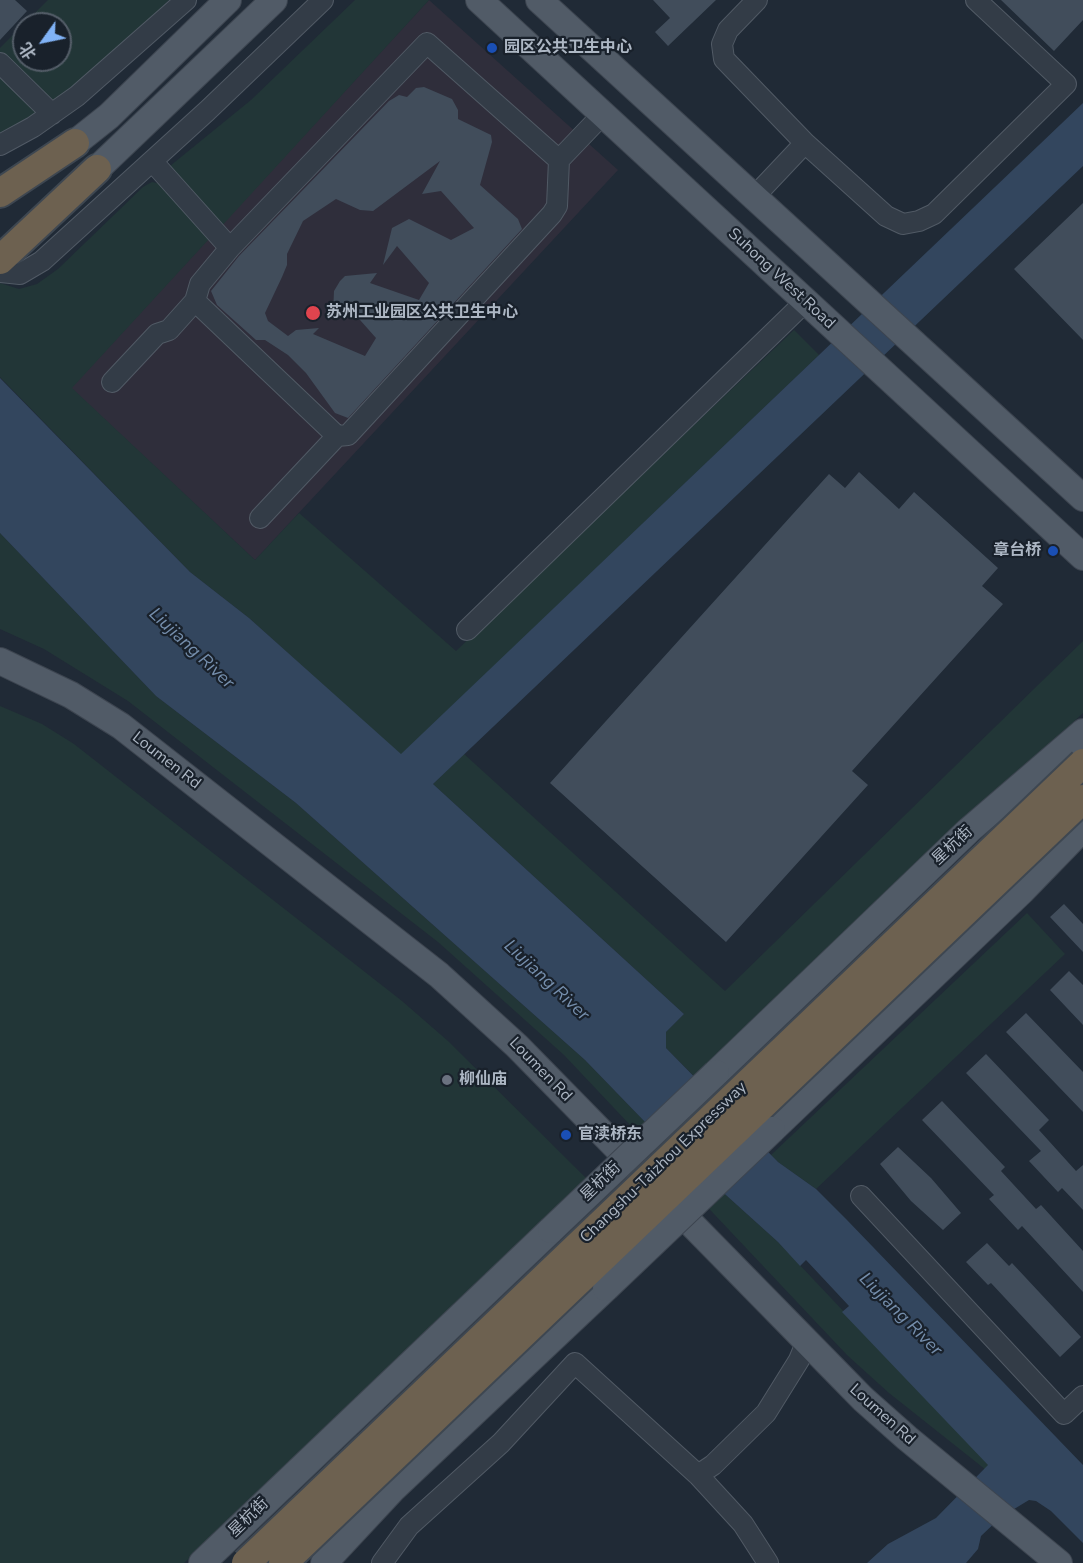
<!DOCTYPE html>
<html>
<head>
<meta charset="utf-8">
<style>
	body { margin:0 }
	#map { position:relative; width:1083px; height:1563px; overflow:hidden; background:#202a36; font-family:"Nunito Sans","Noto Sans SC",sans-serif }
	canvas { display:block }
	.north { position:absolute; left:12px; top:12px; width:60px; height:60px; box-sizing:border-box; background:#19212b; border:2px solid #545d68; border-radius:50%; rotate:237deg; font-size:16px; font-weight:700; line-height:24px; text-align:center; color:#adb7c4 }
	.north::after { content:''; display:block; margin:auto; width:21px; height:27px; background:#80b2f6; clip-path:polygon(50% 0,100% 100%,50% 72%,0 100%) }
</style>
</head>
<body>
<div id="map">
<canvas width="1083" height="1563"></canvas>
<div class="north">北</div>
</div>
<script>
const g = document.querySelector('canvas').getContext('2d');
g.lineJoin = 'round';
function paint(path, color) {
  g.fillStyle = color;
  g.fill(path, 'evenodd');
}
function poly(rows) {
  const path = new Path2D();
  for (const r of rows) {
    path.moveTo(r[0], r[1]);
    for (let i = 2; i < r.length; i += 2) path.lineTo(r[i], r[i + 1]);
  }
  return path;
}
function trace(path, color, width, dash) {
  g.strokeStyle = color;
  g.lineWidth = width;
  g.lineCap = dash ? 'butt' : 'round';
  g.setLineDash(dash || []);
  g.stroke(path);
}
function label(font, color, halo, rows, align = 'center') {
  g.font = font + ' "Nunito Sans","Noto Sans SC",sans-serif';
  g.lineWidth = 4.5;
  g.setLineDash([]);
  g.textBaseline = 'middle';
  g.strokeStyle = halo;
  g.fillStyle = color;
  for (const [text, x, y, turn = 0] of rows) {
    g.save();
    g.translate(x, y);
    g.rotate((+turn || 0) * Math.PI / 180);
    g.textAlign = isNaN(turn) ? turn : align;
    if (halo) g.strokeText(text, 0, 0);
    g.fillText(text, 0, 0);
    g.restore();
  }
}
const medical = poly([
	[429,0,618,170,255,560,71,388]
]);
const green = poly([
	[48,0,169,0,99,69,58,99,52,100,0,54,0,48,24,24,24,60,60,60,60,24,24,24],
	[355,0,429,0,219,229,169,169,170,166,251,100],
	[0,73,38,113,0,139],
	[152,182,161,184,210,238,72,388,255,560,299,513,456,651,794,330,819,355,401,755,249,618,190,572,0,377,0,283,19,289,37,284,58,269,143,187],
	[0,533,156,696,296,803,585,1060,645,1122,778,1242,989,1465,986,1470,889,1393,847,1355,564,1055,438,942,128,701,44,649,0,629],
	[1083,641,1083,713,694,1076,666,1048,666,1032,684,1014,433,784,464,754,725,991],
	[0,706,42,724,74,744,402,1001,448,1041,587,1179,184,1563,0,1563],
	[1027,913,1065,954,816,1189,778,1162,771,1155]
]);
const water = poly([
	[1083,103,1083,166,433,784,684,1014,666,1032,666,1048,778,1162,816,1189,847,1220,1083,1465,1083,1543,1051,1511,1036,1501,1029,1500,1001,1517,981,1536,978,1549,966,1563,867,1563,888,1544,936,1518,988,1465,842,1312,849,1306,806,1260,800,1266,778,1242,645,1122,585,1060,296,803,156,696,0,533,0,378,190,572,249,618,401,754]
]);
const building = poly([
	[0,0,15,0,27,11,0,40],
	[653,0,716,0,668,46,655,32,670,18],
	[1001,0,1083,0,1083,20,1054,51],
	[424,87,452,99,458,110,458,119,491,135,492,142,480,185,518,219,522,229,348,418,335,413,306,373,288,355,265,340,256,340,217,305,211,291,239,256,389,101,399,95,407,97,416,88],
	[440,161,422,194,441,191,474,228,451,240,409,219,392,228,383,265,397,246,429,283,419,300,370,283,377,273,345,276,340,281,334,291,333,314,345,303,376,338,365,356,313,334,319,328,296,330,288,336,268,321,265,313,282,277,287,265,287,254,303,221,336,199,360,210,373,211],
	[1083,203,1083,340,1014,269],
	[859,472,899,509,914,492,998,568,982,586,1003,604,852,771,868,785,726,942,550,783,829,474,845,488],
	[1064,904,1083,924,1083,952,1050,917],
	[1069,971,1083,985,1083,1025,1050,990],
	[1026,1013,1083,1072,1083,1112,1006,1032],
	[986,1054,1049,1120,1039,1130,1076,1171,1083,1165,1083,1210,1062,1188,1058,1192,1029,1161,1041,1151,966,1073],
	[942,1101,1005,1167,1001,1171,1036,1209,1041,1205,1083,1251,1083,1292,1022,1226,1018,1230,989,1199,994,1195,922,1120],
	[898,1147,931,1178,961,1213,943,1230,911,1201,880,1164],
	[987,1243,1009,1266,1012,1263,1081,1337,1060,1357,991,1283,988,1285,966,1262]
]);
const minor = poly([
	[757,0,728,30,722,44,724,59,805,143,886,216,903,224,919,221,934,214,1066,84,976,0],
	[0,63,52,114],
	[0,145,33,127,77,96,186,0],
	[152,161,230,248],
	[754,197,805,143],
	[0,272,20,274,42,261,207,111,323,0],
	[195,301,337,436,348,435,552,214,557,206,559,160,603,114],
	[112,382,157,334,169,330,195,301,200,284,230,248,427,43,559,160],
	[260,518,337,436],
	[467,630,806,301],
	[861,1196,1064,1414,1083,1396],
	[698,1475,713,1465,766,1413,799,1360,806,1343],
	[382,1563,409,1526,501,1443,575,1363,698,1475,743,1524,768,1563]
]);
const major = poly([
	[479,0,1083,557],
	[539,0,1083,498],
	[75,143,109,116,228,0],
	[97,169,274,0],
	[0,661,71,695,121,726,439,975,517,1046,863,1399,907,1438,1059,1563],
	[716,1073,968,831,1083,732],
	[772,1130,1022,891,1083,828],
	[202,1563,551,1230],
	[324,1563,394,1488,606,1288]
]);
const highway = poly([
	[0,193,75,143],
	[0,260,97,169]
]);
const majorBridge = poly([
	[551,1230,716,1073],
	[606,1288,772,1130]
]);
const highwayBridge = poly([
	[246,1563,1083,763],
	[283,1563,1083,799]
]);
const markers = [
	[492,48,6,"#1a4fb4"],
	[313,313,8,"#e0444e"],
	[1053,551,6,"#1a4fb4"],
	[447,1080,6,"#6b7280"],
	[566,1135,6,"#1a4fb4"]
];
const poiNames = [
	["园区公共卫生中心",504,48],
	["苏州工业园区公共卫生中心",326,313],
	["章台桥",1041,551,"right"],
	["柳仙庙",459,1080],
	["官渎桥东",578,1135]
];
const streetNames = [
	["Suhong West Road",781,279,43],
	["Loumen Rd",166,761,38],
	["星杭街",953,846,-43],
	["Loumen Rd",540,1070,46],
	["Changshu-Taizhou Expressway",664,1163,-44],
	["星杭街",601,1182,-44],
	["Loumen Rd",882,1415,42],
	["星杭街",249,1518,-44]
];
const waterNames = [
	["Liujiang River",191,649,43],
	["Liujiang River",546,981,43],
	["Liujiang River",900,1315,45]
];
paint(medical, '#2f2e3b');
paint(green, '#223637');
paint(water, '#33465e');
paint(building, '#414d5b');
trace(minor, '#515a65', 22);
trace(major, '#3d4550', 28);
trace(highway, '#3e4751', 32);
trace(minor, '#333c47', 20);
trace(major, '#515b67', 26);
trace(highway, '#6d6150', 28);
trace(majorBridge, '#3d4550', 28, []);
trace(highwayBridge, '#3e4751', 32, []);
trace(majorBridge, '#515b67', 26);
trace(highwayBridge, '#6d6150', 28);
for (const [x, y, r, color] of markers) {
  const dot = new Path2D();
  dot.arc(x, y, r, 0, 2 * Math.PI);
  g.fillStyle = color;
  g.fill(dot);
  trace(dot, '#19212b', 2);
}
label('bold 16px', '#adb7c4', '#19212b', poiNames, 'left');
label('16px', '#adb7c4', '#19212b', streetNames);
label('italic 18px', '#758eac', '#19212b', waterNames);
</script>
</body>
</html>
